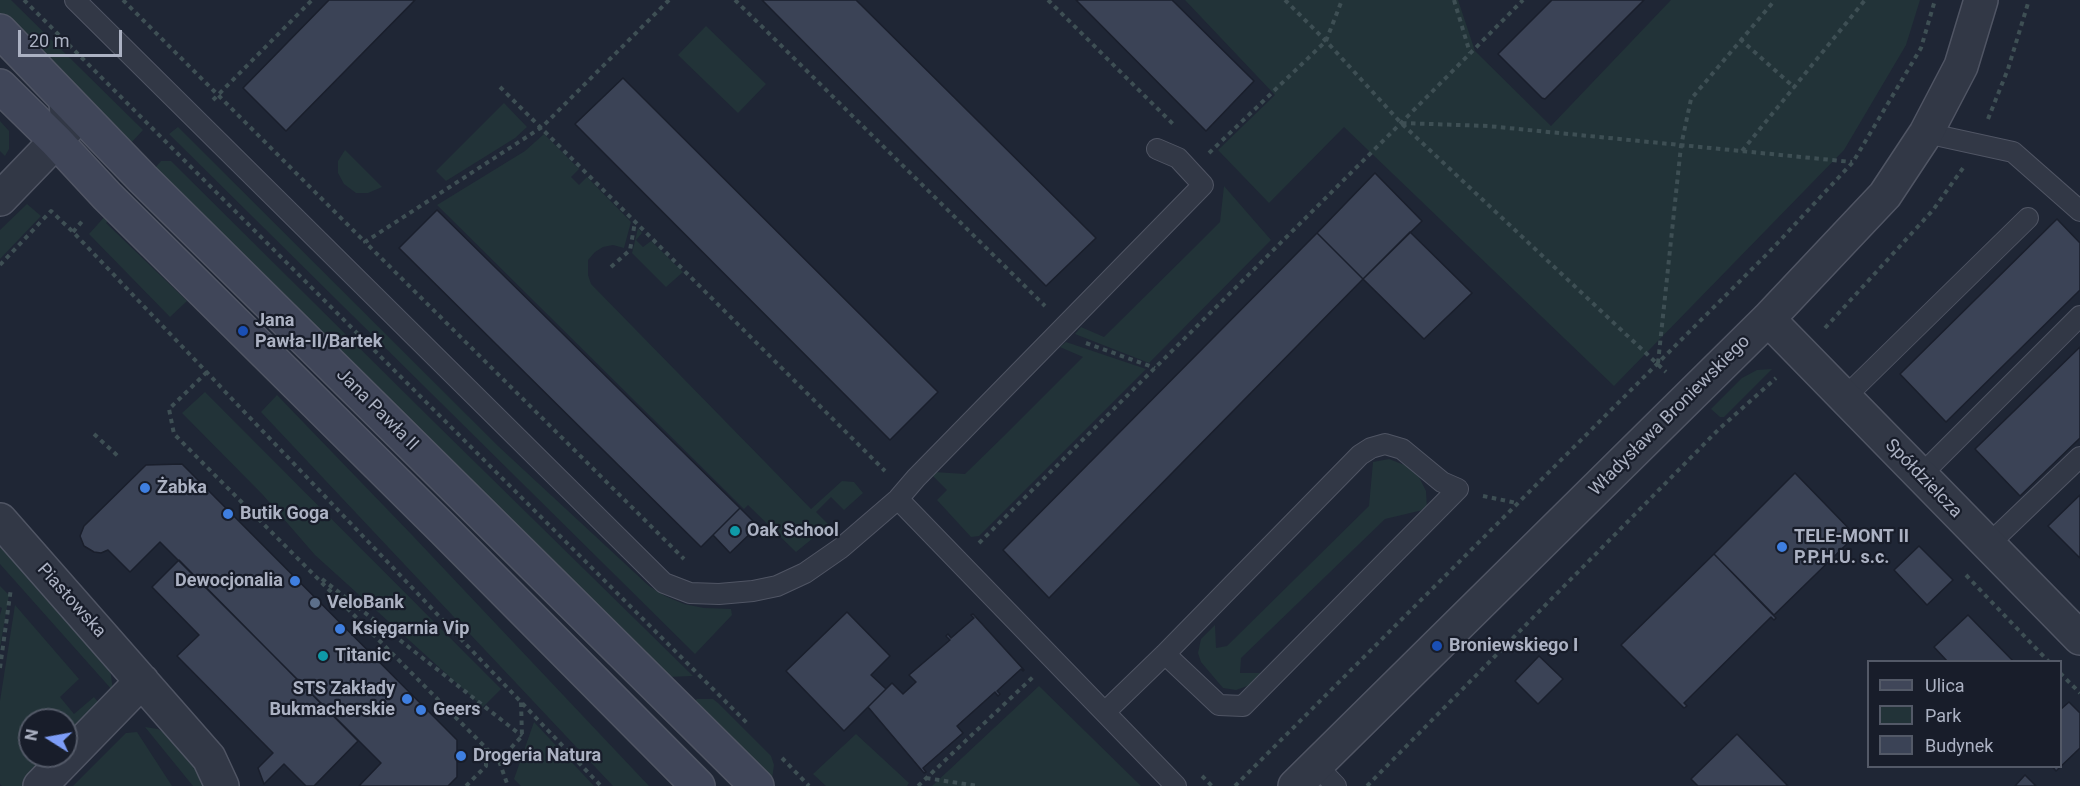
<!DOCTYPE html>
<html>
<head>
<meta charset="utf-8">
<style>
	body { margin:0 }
	#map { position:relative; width:2080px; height:786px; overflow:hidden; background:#1f2635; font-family:Roboto,sans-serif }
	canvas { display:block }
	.legend { position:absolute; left:1867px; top:660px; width:195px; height:108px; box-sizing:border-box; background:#181d2a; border:2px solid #535967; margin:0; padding:8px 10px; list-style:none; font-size:18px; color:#acb2c3 }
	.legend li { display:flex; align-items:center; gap:12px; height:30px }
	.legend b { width:30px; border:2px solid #535967 }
	.north { position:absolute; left:18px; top:708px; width:60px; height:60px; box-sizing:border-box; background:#181d2a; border:2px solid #535967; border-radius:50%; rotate:281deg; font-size:16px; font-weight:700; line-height:24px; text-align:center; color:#acb2c3 }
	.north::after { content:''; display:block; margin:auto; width:21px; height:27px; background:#7d9df7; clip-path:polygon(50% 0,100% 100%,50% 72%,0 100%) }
	.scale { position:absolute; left:18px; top:30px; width:104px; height:27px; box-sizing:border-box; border:3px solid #acb2c3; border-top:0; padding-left:8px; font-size:18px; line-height:21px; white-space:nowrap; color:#acb2c3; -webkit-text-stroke:4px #181d2a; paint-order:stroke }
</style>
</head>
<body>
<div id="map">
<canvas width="2080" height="786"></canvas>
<ul class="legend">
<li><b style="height:8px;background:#404659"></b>Ulica</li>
<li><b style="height:16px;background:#223338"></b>Park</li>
<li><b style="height:16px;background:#3b4356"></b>Budynek</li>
</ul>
<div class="north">N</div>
<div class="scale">20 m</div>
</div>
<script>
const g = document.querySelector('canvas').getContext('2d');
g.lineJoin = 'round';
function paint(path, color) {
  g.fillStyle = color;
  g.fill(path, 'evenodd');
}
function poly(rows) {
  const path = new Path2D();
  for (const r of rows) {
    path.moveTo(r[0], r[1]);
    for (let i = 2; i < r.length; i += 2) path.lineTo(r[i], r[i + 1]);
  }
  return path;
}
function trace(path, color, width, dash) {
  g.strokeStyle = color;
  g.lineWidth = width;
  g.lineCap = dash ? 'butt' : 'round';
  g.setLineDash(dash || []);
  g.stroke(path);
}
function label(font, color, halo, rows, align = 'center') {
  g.font = font + ' Roboto,sans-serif';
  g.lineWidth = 4.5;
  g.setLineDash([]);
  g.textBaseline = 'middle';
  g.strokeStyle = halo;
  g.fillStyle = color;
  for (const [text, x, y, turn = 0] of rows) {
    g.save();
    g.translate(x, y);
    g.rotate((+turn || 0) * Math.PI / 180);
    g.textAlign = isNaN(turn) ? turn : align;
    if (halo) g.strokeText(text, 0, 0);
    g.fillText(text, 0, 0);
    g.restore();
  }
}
const green = poly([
	[0,0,11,0,143,130,130,144,0,13],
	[1185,0,1458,0,1475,51,1551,126,1671,0,1920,0,1906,45,1844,150,1614,386,1344,127,1269,203,1218,150,1275,95],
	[706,26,766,84,738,113,678,55],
	[504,103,527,127,515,138,446,181,436,171],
	[0,121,9,131,9,149,5,156,0,151],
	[178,127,498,446,649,586,665,596,684,604,704,608,731,609,732,615,695,654,169,134],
	[544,134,579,169,571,177,579,185,587,177,631,222,624,248,613,245,603,247,595,252,588,260,588,275,591,284,811,509,842,481,854,482,863,493,844,510,831,497,816,512,829,525,796,552,748,505,744,509,437,205,525,151],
	[345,150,382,187,368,193,356,193,344,184,338,173,338,161],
	[161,161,171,161,432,420,693,676,667,677,155,168],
	[1224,186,1271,240,1149,363,1075,334,1081,327,1104,337,1196,246,1220,222],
	[27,204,41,216,0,259,0,230],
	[107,214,110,219,106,223,187,301,170,317,89,234],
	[638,228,642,233,636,240,643,247,651,241,683,272,666,287,632,253],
	[1066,342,1146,369,979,536,971,537,937,500,947,490,932,475,934,472,965,474,1005,435,1083,357,1060,347],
	[1772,369,1724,417,1720,417,1711,409,1742,378,1757,370],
	[205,392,501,689,483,707,315,555,263,495,182,413],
	[277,395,412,535,649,786,613,786,261,412],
	[1389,459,1407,466,1419,477,1426,491,1427,509,1385,519,1241,658,1240,673,1263,673,1250,685,1236,690,1223,688,1201,662,1198,653,1201,639,1215,625,1216,648,1227,646,1369,506,1373,462],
	[0,540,106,659,111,675,113,691,0,564],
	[0,586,9,595,0,648,0,615,2,608,0,607],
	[15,605,79,679,60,697,74,714,94,697,103,708,66,745,66,720,30,720,30,756,54,756,24,786,2,786,0,784,0,701],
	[1039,686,1141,786,932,786],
	[697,699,713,699,718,703,771,756,774,765,772,779,768,781,693,703],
	[534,722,594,786,521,786,514,779],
	[145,727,158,729,178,741,210,786,193,786],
	[137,732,172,786,73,786,126,733],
	[856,734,909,783,907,786,826,786,813,774]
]);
const building = poly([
	[329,0,415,0,286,131,243,88,329,0],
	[762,0,856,0,1096,238,1046,286,762,0],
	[1076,0,1172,0,1254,81,1206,131,1076,0],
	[1552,0,1644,0,1545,99,1542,98,1498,54,1552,0],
	[623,78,938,392,890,440,575,124,623,78],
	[1375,173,1422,221,1363,279,1317,233,1375,173],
	[437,210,740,508,701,547,399,248,437,210],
	[2057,219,2080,243,2080,290,1946,422,1900,374,2057,219],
	[1410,232,1472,293,1424,339,1363,279,1410,232],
	[1317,233,1363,279,1049,598,1003,550,1317,233],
	[2080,347,2080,438,2020,496,1975,449,2080,347],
	[182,464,457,740,457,777,448,786,359,786,381,763,160,542,130,572,108,550,101,553,94,552,84,546,80,536,84,526,146,465,182,464],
	[1795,473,1859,539,1856,541,1853,538,1774,615,1714,554,1795,473],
	[2080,495,2080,558,2048,526,2080,495],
	[740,508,758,526,730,553,713,535,740,508],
	[1919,546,1953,580,1927,605,1894,570,1919,546],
	[1714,554,1776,618,1774,620,1771,617,1684,703,1687,706,1684,708,1621,645,1714,554],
	[179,560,358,741,314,786,306,786,284,764,264,784,258,768,273,753,177,656,199,635,152,587,179,560],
	[847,612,890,656,871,675,886,689,844,731,786,671,847,612],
	[973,614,1024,670,1023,671,1021,669,997,691,1000,694,998,696,995,692,957,726,963,733,923,768,926,772,924,773,868,707,892,683,903,694,916,682,909,675,950,640,946,636,948,634,951,638,974,618,971,615,973,614],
	[1968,615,2014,662,1948,662,1934,647,1968,615],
	[1539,656,1563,679,1538,704,1515,681,1539,656],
	[2069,702,2080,713,2080,748,2056,771,2052,766,2060,766,2060,710,2069,702],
	[1737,734,1788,786,1698,786,1691,779,1737,734],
	[2025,775,2036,786,2015,786,2025,775]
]);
const path = poly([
	[24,0,747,723],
	[123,0,365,242],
	[669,0,542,127,365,242,684,559],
	[735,0,1045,306],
	[1048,0,1173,124],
	[1285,0,1326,41,1401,123,1666,372],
	[1454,0,1470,53],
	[1740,39,1795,88],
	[500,87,885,471],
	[213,100,312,0],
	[1988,119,2008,69,2029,0],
	[1402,123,1488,126,1852,162],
	[1742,151,1865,0],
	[1209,153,1326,41,1342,0],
	[73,232,84,219],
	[0,265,51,211,73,232,601,786],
	[611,267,630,250,635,222],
	[1825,328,1933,210,1963,168],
	[1086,343,1155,368],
	[1658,363,1681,146,1691,99,1775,0],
	[207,372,169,409,174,434,499,761,508,786],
	[94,434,120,458],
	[1483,496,1517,503],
	[979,543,1401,123,1523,0],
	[1966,575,2049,662],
	[322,579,522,736],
	[0,668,11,588],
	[2060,673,2080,693],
	[782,758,809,786],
	[499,761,522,736,521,702],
	[1202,776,1212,786],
	[926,778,978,786],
	[466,786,486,766,486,748],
	[918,786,1033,677],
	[1235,786,1771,250,1853,162,1921,48,1935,0],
	[1367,786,1718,430,1776,378]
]);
const service = poly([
	[75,0,664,583,690,593,719,594,753,591,777,586,805,573,841,548,898,499,916,478,1203,185,1178,158,1157,149],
	[1926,133,2013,152,2080,211],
	[1844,398,2028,218],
	[1920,476,2080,316],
	[898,499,1176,786],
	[1988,545,2080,457],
	[1105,712,1165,654,1360,455,1371,448,1385,444,1402,449,1442,482,1458,489,1243,706,1219,705,1165,654],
	[1316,765,1336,786]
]);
const minor = poly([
	[0,199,56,141,68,127,66,102],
	[1768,319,2080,638],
	[0,520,209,758,222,786],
	[40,786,142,681],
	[1295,786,1768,319,1885,195,1926,133,1961,66,1981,0]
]);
const secondary = poly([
	[0,31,143,179,757,786],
	[0,86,56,141,107,196,443,529,698,786]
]);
const markers = [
	[243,331,6,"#1a4fb4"],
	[145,488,6,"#3f7fe0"],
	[228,514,6,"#3f7fe0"],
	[735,531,6,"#0f9aa8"],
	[1782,547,6,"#3f7fe0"],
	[295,581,6,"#3f7fe0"],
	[315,603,6,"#5c6f8a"],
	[340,629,6,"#3f7fe0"],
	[1437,646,6,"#1a4fb4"],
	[323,656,6,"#0f9aa8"],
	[407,699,6,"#3f7fe0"],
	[421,710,6,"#3f7fe0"],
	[461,756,6,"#3f7fe0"]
];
const poiNames = [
	["Jana",255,321],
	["Pawła-II/Bartek",255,342],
	["Żabka",157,488],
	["Butik Goga",240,514],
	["Oak School",747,531],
	["TELE-MONT II",1794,537],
	["P.P.H.U. s.c.",1794,558],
	["Dewocjonalia",283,581,"right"],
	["VeloBank",327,603],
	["Księgarnia Vip",352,629],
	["Broniewskiego I",1449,646],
	["Titanic",335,656],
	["STS Zakłady",395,689,"right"],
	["Bukmacherskie",395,710,"right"],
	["Geers",433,710],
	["Drogeria Natura",473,756]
];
const streetNames = [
	["Jana Pawła II",377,410,45],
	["Władysława Broniewskiego",1670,416,-45],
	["Spółdzielcza",1923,479,46],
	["Piastowska",71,601,48]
];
paint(green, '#223338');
paint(building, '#3b4356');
trace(building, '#1a1f2c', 1.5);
trace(service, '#505564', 22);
trace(minor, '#505564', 36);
trace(secondary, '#505564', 36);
trace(path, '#3e4f54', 4, [4.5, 4.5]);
trace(service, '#323846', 20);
trace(minor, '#323846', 33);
trace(secondary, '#404659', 33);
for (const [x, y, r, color] of markers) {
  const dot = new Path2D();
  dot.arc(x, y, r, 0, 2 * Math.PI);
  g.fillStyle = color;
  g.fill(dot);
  trace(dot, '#181d2a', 2);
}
label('bold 18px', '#acb2c3', '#181d2a', poiNames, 'left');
label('18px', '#acb2c3', '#181d2a', streetNames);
</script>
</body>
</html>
